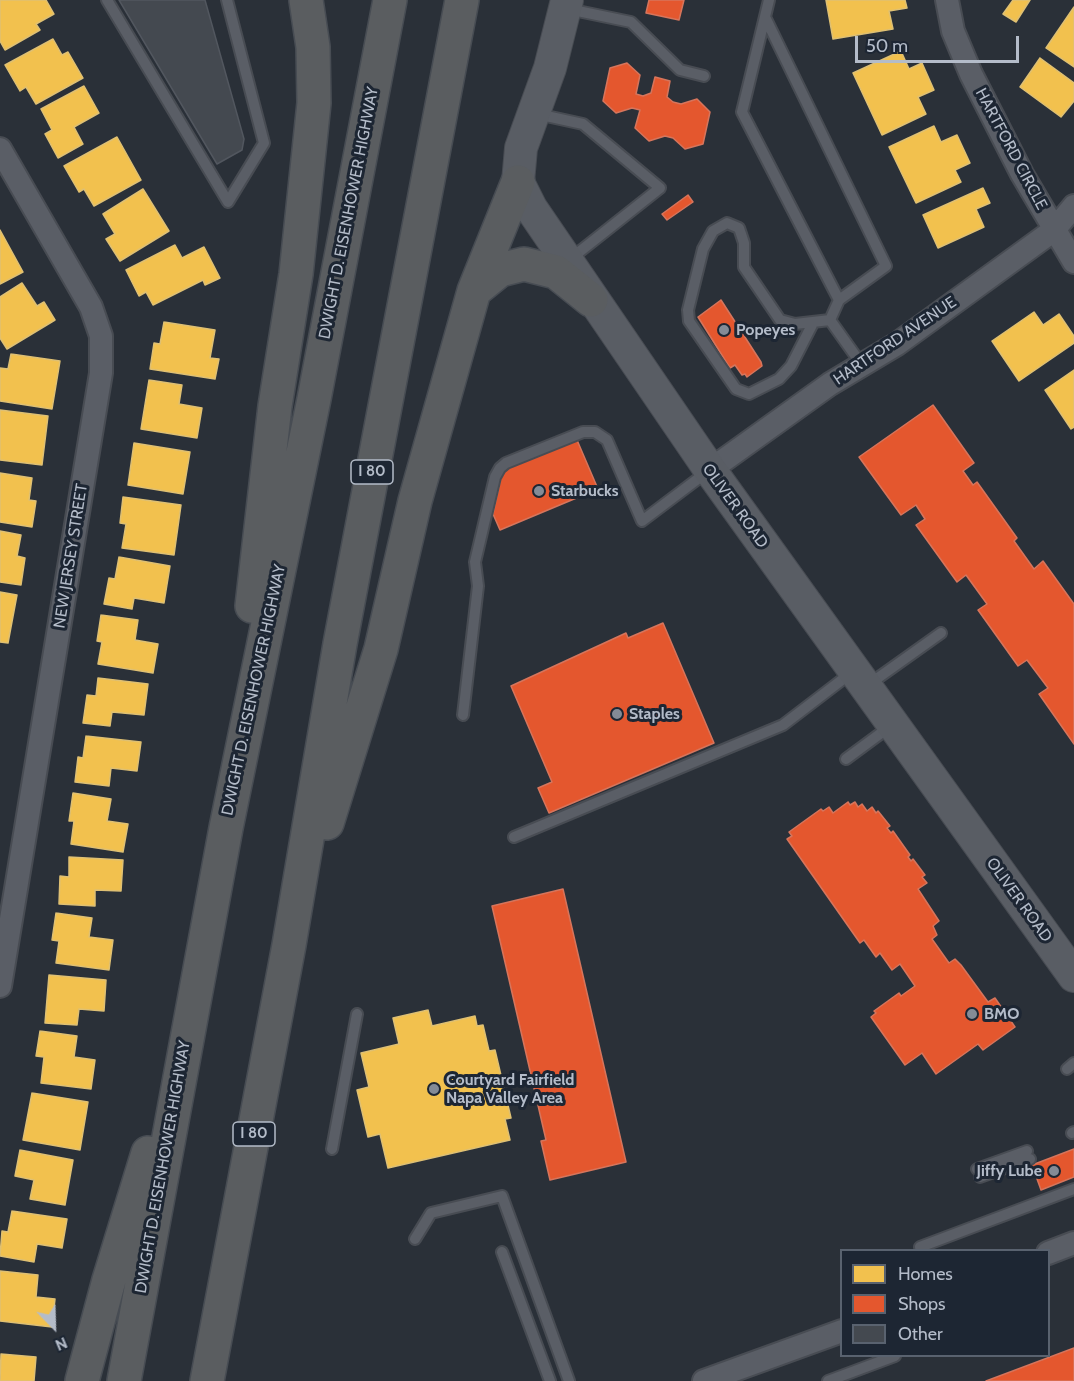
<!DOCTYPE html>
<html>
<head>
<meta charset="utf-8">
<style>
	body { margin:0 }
	#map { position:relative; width:1074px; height:1381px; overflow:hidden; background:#2a3038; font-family:Cabin,sans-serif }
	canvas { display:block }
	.legend { position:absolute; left:840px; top:1249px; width:210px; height:108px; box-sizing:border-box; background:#1d2633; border:2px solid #59626f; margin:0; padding:8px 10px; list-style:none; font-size:18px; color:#b4bcc9 }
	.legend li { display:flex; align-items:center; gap:12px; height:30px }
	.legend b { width:30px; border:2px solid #59626f }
	.north { position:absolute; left:24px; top:1297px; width:60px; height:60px; -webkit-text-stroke:4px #1d2633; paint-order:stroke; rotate:157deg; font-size:16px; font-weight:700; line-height:24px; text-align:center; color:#b4bcc9 }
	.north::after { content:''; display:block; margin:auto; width:21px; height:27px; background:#b4bcc9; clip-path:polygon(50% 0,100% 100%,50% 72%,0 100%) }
	.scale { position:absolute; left:855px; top:36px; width:164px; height:27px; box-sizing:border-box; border:3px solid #b4bcc9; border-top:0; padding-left:8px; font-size:18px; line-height:21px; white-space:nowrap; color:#b4bcc9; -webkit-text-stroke:4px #1d2633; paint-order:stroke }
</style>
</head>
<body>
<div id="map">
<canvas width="1074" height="1381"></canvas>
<ul class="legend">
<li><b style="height:16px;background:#f2c14e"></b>Homes</li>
<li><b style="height:16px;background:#e4572e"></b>Shops</li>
<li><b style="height:16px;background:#444950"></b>Other</li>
</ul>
<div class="north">N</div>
<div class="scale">50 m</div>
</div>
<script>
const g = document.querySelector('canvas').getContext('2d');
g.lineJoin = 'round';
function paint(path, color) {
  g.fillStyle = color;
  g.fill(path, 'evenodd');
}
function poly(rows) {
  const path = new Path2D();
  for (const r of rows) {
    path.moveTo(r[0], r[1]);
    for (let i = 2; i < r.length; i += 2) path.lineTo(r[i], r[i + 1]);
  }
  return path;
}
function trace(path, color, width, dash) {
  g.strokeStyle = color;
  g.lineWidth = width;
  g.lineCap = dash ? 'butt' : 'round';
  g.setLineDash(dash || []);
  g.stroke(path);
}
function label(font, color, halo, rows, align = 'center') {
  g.font = font + ' Cabin,sans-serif';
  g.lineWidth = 6;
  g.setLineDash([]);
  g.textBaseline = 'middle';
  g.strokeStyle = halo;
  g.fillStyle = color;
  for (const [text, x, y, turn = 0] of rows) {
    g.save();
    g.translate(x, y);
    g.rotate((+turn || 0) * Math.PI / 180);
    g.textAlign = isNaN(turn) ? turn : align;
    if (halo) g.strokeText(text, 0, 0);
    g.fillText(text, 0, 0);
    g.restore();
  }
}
const homes = poly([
	[0,0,46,0,54,14,36,24,40,30,5,50,0,41,0,0],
	[826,0,905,0,907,8,889,11,893,29,833,39,826,0],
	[1013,0,1030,0,1016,22,1003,14,1013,0],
	[1074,7,1074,67,1046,48,1074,7],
	[53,39,62,55,68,52,83,78,36,104,26,87,20,91,5,65,53,39],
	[901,51,909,69,922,63,934,90,918,97,926,114,882,135,853,73,901,51],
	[1040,58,1074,83,1074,101,1061,117,1020,87,1040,58],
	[84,86,99,113,74,127,83,144,58,158,45,134,52,130,41,109,84,86],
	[934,126,941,142,957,135,970,163,955,170,961,182,916,203,889,147,934,126],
	[117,137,141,180,94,206,84,189,79,192,64,166,117,137],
	[983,188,990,203,976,209,984,227,938,248,923,215,983,188],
	[143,189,169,231,120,261,106,239,115,234,103,214,143,189],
	[0,230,23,272,0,284,0,230],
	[175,245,182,258,204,247,220,278,205,285,203,280,153,305,146,292,139,296,126,270,175,245],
	[22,283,37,306,44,302,55,320,7,349,0,338,0,297,22,283],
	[1034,312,1043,325,1059,314,1074,336,1074,343,1019,381,992,341,1034,312],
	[164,322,215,330,210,358,219,359,215,379,150,369,154,343,160,344,164,322],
	[11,354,60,361,52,409,0,401,0,368,8,369,11,354],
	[1074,370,1074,427,1071,429,1045,390,1074,370],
	[149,380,182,385,179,404,202,408,197,438,141,429,149,380],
	[0,410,48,416,42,465,0,460,0,410],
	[134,443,190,452,183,494,128,485,134,443],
	[0,473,32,478,29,500,36,501,32,527,0,522,0,473],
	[123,497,181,505,174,555,122,548,126,524,120,523,123,497],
	[0,531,21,535,17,556,25,558,21,585,0,582,0,531],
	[119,557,170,566,164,603,134,598,132,609,104,604,109,578,115,579,119,557],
	[0,592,17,595,8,643,0,642,0,592],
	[101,615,138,620,135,640,158,644,153,673,98,664,102,642,97,641,101,615],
	[98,678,148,684,144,715,112,712,110,726,83,723,87,695,96,696,98,678],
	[86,736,141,742,137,771,111,768,109,786,75,782,78,757,83,758,86,736],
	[73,793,111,799,107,821,128,824,123,852,71,844,74,821,69,821,73,793],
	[69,857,123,860,121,891,95,890,95,906,59,904,60,876,69,877,69,857],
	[56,913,92,918,89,937,113,940,109,970,56,963,59,941,52,940,56,913],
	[49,975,106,980,104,1011,79,1009,77,1025,45,1023,49,975],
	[428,1010,432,1026,475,1016,477,1026,483,1025,489,1051,495,1050,511,1118,505,1119,510,1140,388,1168,380,1134,368,1137,357,1090,369,1087,361,1053,399,1044,393,1018,428,1010],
	[40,1031,77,1036,74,1057,95,1060,91,1089,41,1083,44,1057,36,1056,40,1031],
	[32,1093,88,1102,80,1150,23,1140,32,1093],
	[20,1150,73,1160,65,1205,30,1199,34,1180,15,1176,20,1150],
	[12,1211,67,1219,62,1248,37,1244,34,1262,0,1256,2,1231,8,1232,12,1211],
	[0,1271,38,1275,36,1297,55,1299,52,1327,0,1321,0,1271],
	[1,1354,36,1357,34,1381,0,1381,1,1354]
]);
const shops = poly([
	[649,0,684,0,679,20,646,13,649,0],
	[627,63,640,75,636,94,643,96,651,93,655,77,670,81,667,97,673,102,681,104,697,99,710,112,703,144,685,149,673,138,665,136,649,141,635,128,640,110,632,108,616,113,603,101,610,68,627,63],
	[688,195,693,202,667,220,662,214,688,195],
	[721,300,761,362,762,366,747,377,745,374,742,375,735,365,730,368,698,317,721,300],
	[933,405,974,463,963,471,973,485,977,482,1017,538,1014,541,1034,569,1043,561,1074,604,1074,744,1039,694,1048,688,1027,660,1018,666,978,610,987,604,966,575,957,582,916,525,925,519,916,505,901,515,859,457,933,405],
	[577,440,598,489,500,530,493,514,501,477,507,468,577,440],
	[663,623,714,743,549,813,538,788,552,782,511,686,626,633,628,638,663,623],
	[848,802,850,805,855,802,858,807,862,804,867,811,872,807,876,813,878,811,890,826,887,828,891,833,893,831,910,855,908,857,911,861,913,859,925,875,922,877,927,883,918,889,939,921,933,926,937,935,932,939,949,963,955,959,961,965,988,1002,995,998,1015,1027,983,1050,978,1044,936,1074,922,1053,905,1065,871,1017,876,1013,874,1011,899,993,901,996,915,986,900,964,892,970,880,953,876,957,864,940,860,943,787,839,792,836,789,832,821,809,823,811,829,807,833,813,848,802],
	[563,889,626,1162,550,1180,541,1141,546,1140,492,906,563,889],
	[1074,1149,1074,1177,1041,1190,1032,1165,1074,1149],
	[1074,1348,1074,1381,986,1381,1074,1348]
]);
const building = poly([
	[119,0,205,0,244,139,242,150,217,164,119,0]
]);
const lane = poly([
	[107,0,228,202,264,143,227,0],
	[568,9,631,22,680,70,704,76],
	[765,17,886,266,839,300,742,112,769,0],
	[537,114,583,124,660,188,569,260],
	[839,300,830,320,862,365],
	[813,323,791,366,779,379,749,394,736,389,689,321,688,310,703,249,713,231,727,223,739,228,744,243,744,267,780,320,795,324,830,320],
	[868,685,941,633],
	[463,715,478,586,475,562,495,477,500,468,506,463,583,432,595,432,607,440,642,521,707,472],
	[846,759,892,725],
	[514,837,783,725,851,673],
	[1067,1069,1074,1063],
	[1072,1133,1074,1132],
	[332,1149,357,1014],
	[977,1169,1027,1151],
	[980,1177,1030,1159],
	[415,1239,431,1213,502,1196,569,1381],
	[921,1250,920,1247,1074,1189],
	[502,1252,550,1381],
	[828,1381,895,1356]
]);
const street = poly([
	[947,0,953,31,971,74,1022,174,1074,262],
	[0,149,91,307,101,336,101,373,0,986],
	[710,470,830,384,897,344,1054,230,1074,206],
	[1048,1253,1074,1243],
	[704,1381,842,1331]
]);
const secondary = poly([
	[567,0,550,68,521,148,518,182,531,208,710,470,1074,976]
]);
const highway = poly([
	[474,291,500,270,524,264,556,272,591,300],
	[252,606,275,406,296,274,314,103,313,47,306,0],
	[327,823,381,649,415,501,474,291,518,182],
	[82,1381,109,1280,148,1153],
	[124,1381,226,828,314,399,390,0],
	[207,1381,289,945,340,644,462,0]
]);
const markers = [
	[724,330,6,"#848b96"],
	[539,491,6,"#848b96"],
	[617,714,6,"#848b96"],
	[972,1014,6,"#848b96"],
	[434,1089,6,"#848b96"],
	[1054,1171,6,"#848b96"]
];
const shields = [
	[372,472,42],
	[254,1134,42]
];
const shieldNames = [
	["I 80",372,472],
	["I 80",254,1134]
];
const streetNames = [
	["HARTFORD CIRCLE",1011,149,62],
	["DWIGHT D. EISENHOWER HIGHWAY",349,213,-79],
	["HARTFORD AVENUE",895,341,-34],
	["OLIVER ROAD",735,506,54],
	["NEW JERSEY STREET",71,556,-81],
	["DWIGHT D. EISENHOWER HIGHWAY",254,690,-78],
	["OLIVER ROAD",1019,900,54],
	["DWIGHT D. EISENHOWER HIGHWAY",163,1167,-80]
];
const poiNames = [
	["Popeyes",736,330],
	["Starbucks",551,491],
	["Staples",629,714],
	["BMO",984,1014],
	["Courtyard Fairfield",446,1080],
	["Napa Valley Area",446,1098],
	["Jiffy Lube",1042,1171,"right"]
];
paint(homes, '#f2c14e');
trace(homes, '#dfc073', 1.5);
paint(shops, '#e4572e');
trace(shops, '#d6755c', 1.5);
paint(building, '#444950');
trace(building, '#52575f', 1.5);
trace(lane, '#484c53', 14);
trace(street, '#484c53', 26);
trace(secondary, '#484c53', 34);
trace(highway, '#474c53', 36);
trace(lane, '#5a5e66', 10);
trace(street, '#5a5e66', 22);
trace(secondary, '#595d64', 32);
trace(highway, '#5a5d60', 33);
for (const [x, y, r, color] of markers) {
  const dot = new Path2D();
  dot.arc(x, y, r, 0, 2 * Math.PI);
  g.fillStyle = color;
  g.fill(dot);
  trace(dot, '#1d2633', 2);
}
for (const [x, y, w] of shields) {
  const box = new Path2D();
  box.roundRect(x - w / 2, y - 12, w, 24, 4.5);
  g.fillStyle = '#1d2633';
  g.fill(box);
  trace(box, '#b4bcc9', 1.5);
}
label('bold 15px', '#b4bcc9', null, shieldNames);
label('16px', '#b4bcc9', '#1d2633', streetNames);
label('bold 16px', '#b4bcc9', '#1d2633', poiNames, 'left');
</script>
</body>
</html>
